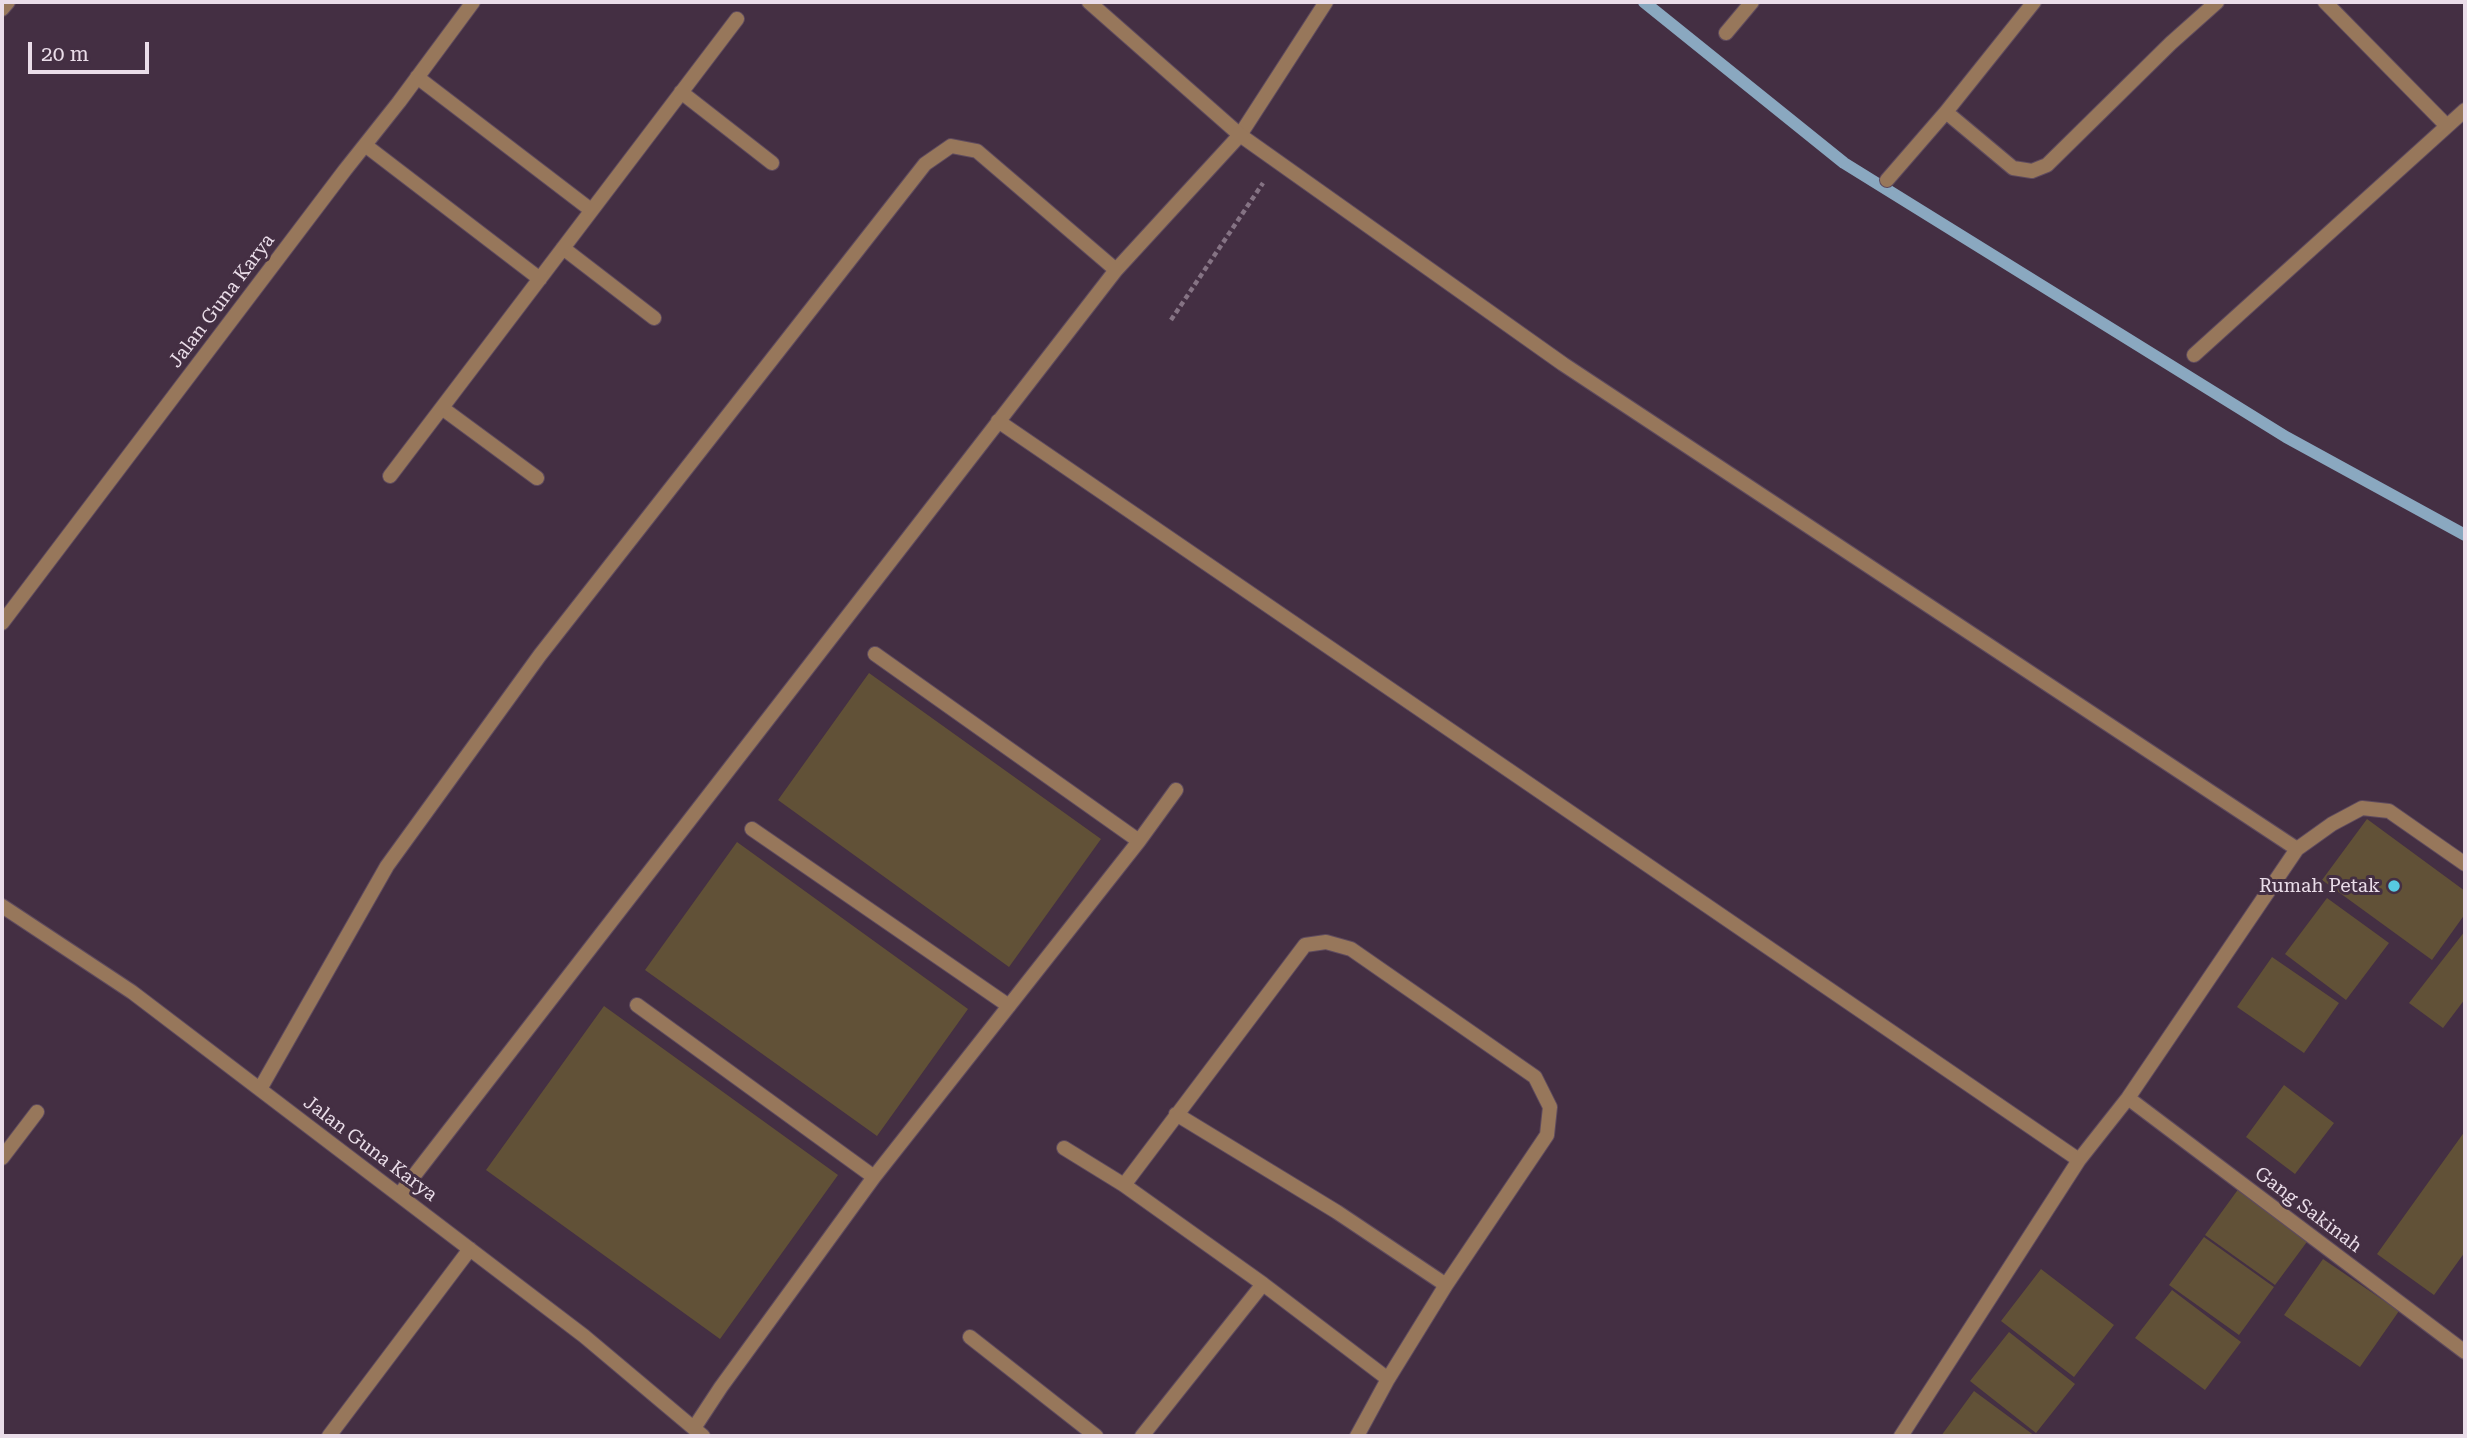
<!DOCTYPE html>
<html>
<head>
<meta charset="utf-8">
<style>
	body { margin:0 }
	#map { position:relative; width:2467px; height:1438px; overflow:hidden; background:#442f43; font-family:"Roboto Serif",serif }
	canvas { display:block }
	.frame { position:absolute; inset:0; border:4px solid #eadde9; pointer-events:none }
	.scale { position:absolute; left:28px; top:42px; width:121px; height:32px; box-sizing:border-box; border:4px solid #eadde9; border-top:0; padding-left:9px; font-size:21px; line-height:24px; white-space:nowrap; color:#eadde9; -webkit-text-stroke:5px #442f43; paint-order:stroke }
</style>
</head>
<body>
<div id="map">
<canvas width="2467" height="1438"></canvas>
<div class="frame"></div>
<div class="scale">20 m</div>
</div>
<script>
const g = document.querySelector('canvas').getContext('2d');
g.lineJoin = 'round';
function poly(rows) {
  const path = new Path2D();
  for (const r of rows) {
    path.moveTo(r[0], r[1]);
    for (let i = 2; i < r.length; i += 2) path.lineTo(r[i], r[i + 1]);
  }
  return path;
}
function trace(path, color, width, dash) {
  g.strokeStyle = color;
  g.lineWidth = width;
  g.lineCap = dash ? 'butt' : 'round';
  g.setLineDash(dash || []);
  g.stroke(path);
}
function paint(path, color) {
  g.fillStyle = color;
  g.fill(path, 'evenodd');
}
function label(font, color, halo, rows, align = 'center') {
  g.font = font + ' "Roboto Serif",serif';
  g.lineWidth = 6;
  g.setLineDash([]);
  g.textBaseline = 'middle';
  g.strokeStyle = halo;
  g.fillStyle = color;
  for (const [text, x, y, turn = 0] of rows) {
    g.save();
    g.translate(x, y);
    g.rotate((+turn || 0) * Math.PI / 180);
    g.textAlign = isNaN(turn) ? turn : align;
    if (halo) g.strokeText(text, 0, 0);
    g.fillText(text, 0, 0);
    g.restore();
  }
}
const stream = poly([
	[1644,2,1844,163,2286,437,2465,535]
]);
const building = poly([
	[869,673,1101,839,1009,967,778,800],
	[2367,819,2465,891,2465,914,2432,960,2322,880],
	[737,842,968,1009,877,1136,645,970],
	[2327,898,2389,943,2346,1000,2285,954],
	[2465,931,2465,999,2443,1028,2409,1003],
	[2272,957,2339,1003,2304,1053,2237,1007],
	[604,1006,838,1175,720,1339,486,1170],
	[2284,1085,2334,1123,2295,1174,2246,1137],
	[2465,1131,2465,1252,2434,1295,2377,1254],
	[2242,1184,2312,1235,2275,1285,2205,1235],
	[2204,1237,2274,1287,2239,1335,2169,1285],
	[2323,1259,2399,1311,2360,1367,2284,1315],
	[2041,1269,2114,1325,2074,1377,2001,1321],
	[2172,1290,2241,1342,2205,1390,2135,1338],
	[2009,1332,2075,1384,2036,1433,1970,1381],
	[1974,1391,2035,1436,1941,1436]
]);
const path = poly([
	[1171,320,1263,183]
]);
const lane = poly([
	[1240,135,1326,2]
]);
const street = poly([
	[1089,2,1240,135,1563,364,2297,849],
	[2325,2,2446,125],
	[2,9,8,2],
	[1726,33,1752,2],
	[417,77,591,210],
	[681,92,772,163],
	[1946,112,2013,168,2032,171,2047,165,2171,43,2217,2],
	[365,145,540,279],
	[1887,180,1946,112,2034,2],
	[563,248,654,318],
	[2194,355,2465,110],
	[442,408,537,478],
	[998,421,2079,1160],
	[390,476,737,19],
	[2,623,345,170,399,102,473,2],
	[875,654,1139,841],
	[752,829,1009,1006],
	[2,906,132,992,584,1336,703,1436],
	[637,1005,874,1177],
	[260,1089,387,866,540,655,925,164,951,146,977,151,1116,270],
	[2128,1098,2465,1352],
	[1176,1114,1337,1212,1446,1285],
	[1064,1148,1124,1185],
	[2,1158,37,1112],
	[399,1195,1116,270,1240,135],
	[970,1337,1096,1436],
	[694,1428,721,1387,874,1177,1139,841,1176,790],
	[329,1436,470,1249],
	[1142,1436,1263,1284,1388,1379,1446,1285,1547,1135,1550,1107,1535,1077,1351,949,1326,942,1305,945,1124,1185,1263,1284],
	[1357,1436,1388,1379],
	[1901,1436,2079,1160,2128,1098,2297,849,2332,824,2362,808,2389,811,2465,864]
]);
const markers = [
	[2394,886,7,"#57c9e2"]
];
const streetNames = [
	["Jalan Guna Karya",222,301,-53],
	["Jalan Guna Karya",370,1149,37],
	["Gang Sakinah",2308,1210,37]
];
const poiNames = [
	["Rumah Petak",2380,886]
];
trace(stream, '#8aa8c0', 12);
paint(building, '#615137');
trace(lane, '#5f4b5e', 16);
trace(street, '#5f4b5e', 16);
trace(path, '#857384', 4.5, [5, 3.5]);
trace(lane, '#97775b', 14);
trace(street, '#97775b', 14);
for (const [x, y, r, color] of markers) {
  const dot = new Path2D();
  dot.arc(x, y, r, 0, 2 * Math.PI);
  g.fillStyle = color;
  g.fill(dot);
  trace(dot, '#442f43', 2.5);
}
label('19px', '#eadde9', '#442f43', streetNames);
label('19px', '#eadde9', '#442f43', poiNames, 'right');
</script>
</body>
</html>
